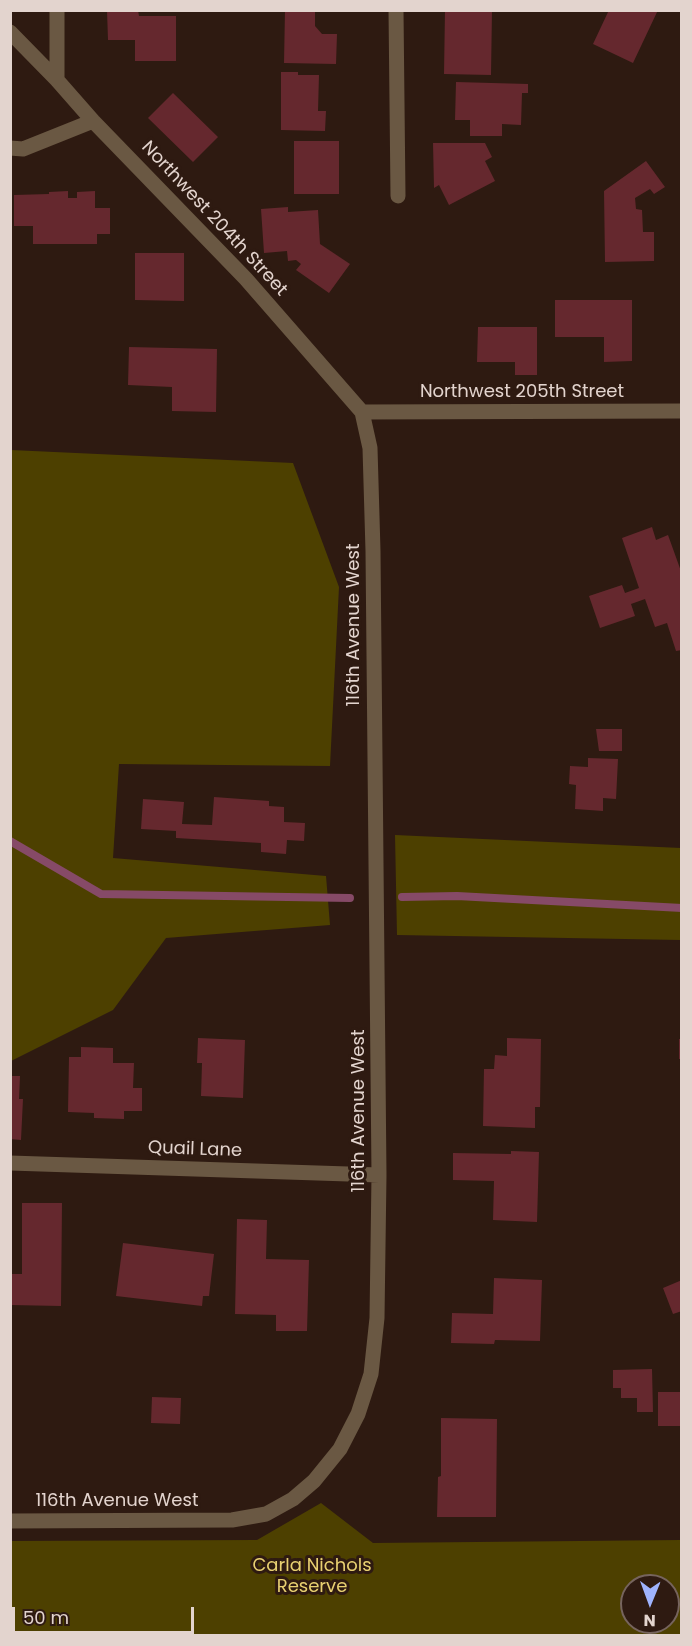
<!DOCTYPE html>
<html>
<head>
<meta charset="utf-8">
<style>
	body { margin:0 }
	#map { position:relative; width:692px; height:1646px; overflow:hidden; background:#2e1a11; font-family:Poppins,sans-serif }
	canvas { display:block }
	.frame { position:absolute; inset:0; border:12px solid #e3d4ce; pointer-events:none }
	.north { position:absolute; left:620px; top:1574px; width:60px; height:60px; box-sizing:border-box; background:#2e1a11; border:2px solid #76645d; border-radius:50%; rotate:181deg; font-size:16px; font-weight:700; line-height:24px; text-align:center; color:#e3d4ce }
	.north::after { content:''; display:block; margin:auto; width:21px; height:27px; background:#9fb3fd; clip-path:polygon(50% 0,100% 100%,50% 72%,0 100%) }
	.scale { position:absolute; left:12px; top:1607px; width:182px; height:27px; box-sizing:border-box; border:3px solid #e3d4ce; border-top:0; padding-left:8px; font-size:18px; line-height:21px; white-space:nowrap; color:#e3d4ce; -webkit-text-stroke:4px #2e1a11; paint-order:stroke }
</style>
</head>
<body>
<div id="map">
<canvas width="692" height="1646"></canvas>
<div class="frame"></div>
<div class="north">N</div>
<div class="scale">50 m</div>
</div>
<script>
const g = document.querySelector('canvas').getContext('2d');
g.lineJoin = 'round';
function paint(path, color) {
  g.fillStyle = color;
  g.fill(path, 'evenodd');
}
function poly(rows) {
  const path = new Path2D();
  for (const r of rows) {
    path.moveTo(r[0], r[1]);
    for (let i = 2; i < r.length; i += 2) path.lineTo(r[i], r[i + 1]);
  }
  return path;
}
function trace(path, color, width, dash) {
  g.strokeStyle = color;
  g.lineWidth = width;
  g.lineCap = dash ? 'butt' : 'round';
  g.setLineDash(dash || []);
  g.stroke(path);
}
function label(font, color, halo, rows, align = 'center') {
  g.font = font + ' Poppins,sans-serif';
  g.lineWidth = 6;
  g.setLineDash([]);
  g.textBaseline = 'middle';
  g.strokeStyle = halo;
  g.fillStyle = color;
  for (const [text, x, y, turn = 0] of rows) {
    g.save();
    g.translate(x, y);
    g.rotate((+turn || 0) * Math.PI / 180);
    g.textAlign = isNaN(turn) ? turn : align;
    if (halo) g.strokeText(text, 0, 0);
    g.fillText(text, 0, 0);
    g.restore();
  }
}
const green = poly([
	[11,450,293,463,339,587,330,766,119,764,113,858,326,876,330,925,166,938,113,1010,11,1061],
	[395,835,681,848,681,940,397,935],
	[321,1503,373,1543,681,1540,681,1635,11,1635,11,1541,257,1540],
	[632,1586,668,1586,668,1622,632,1622]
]);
const stream = poly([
	[10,841,101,894,350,898],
	[402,897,457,896,682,908]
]);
const building = poly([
	[107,10,138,10,139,16,176,16,176,61,135,61,135,40,108,40],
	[285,10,315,10,315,26,322,34,337,34,336,64,284,63],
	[445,10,492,10,491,75,444,74],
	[609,10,658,10,633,63,593,44],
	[281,72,298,72,298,75,319,75,318,111,326,111,325,131,281,130],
	[456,82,528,84,528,93,522,93,521,125,502,124,502,136,470,136,470,120,455,120],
	[173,93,218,137,193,162,148,118],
	[294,141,339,141,339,194,294,194],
	[433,143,485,143,492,157,485,161,495,181,449,205,439,185,434,188],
	[646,161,665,187,654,194,650,189,635,198,636,209,642,210,643,232,654,232,654,261,605,262,604,191],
	[68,191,68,198,77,198,77,192,95,191,95,208,110,208,110,234,97,234,97,244,33,244,33,226,14,226,14,195,49,194,49,192],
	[288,207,288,212,318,210,320,244,350,264,329,293,296,270,301,264,296,260,288,261,287,251,264,253,261,209],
	[135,253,184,253,184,301,135,300],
	[555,300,632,300,632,361,604,362,604,337,555,337],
	[478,327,537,327,537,375,515,375,515,362,477,362],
	[129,347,217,349,216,412,172,411,172,387,128,385],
	[652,527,656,540,668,535,682,574,682,650,676,651,667,623,655,627,645,599,631,604,635,616,600,628,589,596,622,585,625,593,639,588,622,538],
	[596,729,622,729,622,751,599,751],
	[588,758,618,759,616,799,603,798,603,811,575,809,576,785,569,784,570,766,588,767],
	[214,797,269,801,269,806,284,807,284,822,305,823,304,841,287,840,286,854,261,852,261,843,176,838,176,831,141,829,143,799,184,802,182,824,212,825],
	[198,1038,245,1040,243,1098,201,1096,202,1063,197,1063],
	[507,1038,541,1039,540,1107,535,1107,535,1128,483,1126,484,1069,494,1069,495,1055,507,1056],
	[679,1039,682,1039,682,1059,679,1059],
	[81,1047,113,1048,113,1063,134,1063,133,1088,142,1088,142,1111,124,1111,124,1119,94,1118,94,1113,68,1112,69,1057,81,1057],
	[10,1076,20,1076,19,1099,23,1099,21,1140,10,1139],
	[511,1151,539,1152,537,1222,493,1220,494,1181,453,1180,453,1153,511,1154],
	[22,1203,62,1203,61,1306,10,1305,10,1274,22,1274],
	[237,1219,267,1220,266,1259,309,1260,307,1331,276,1331,276,1315,235,1314],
	[123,1243,214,1254,209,1296,203,1296,202,1306,116,1296],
	[494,1278,542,1280,540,1341,495,1340,494,1344,451,1343,452,1313,493,1314],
	[682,1280,682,1311,673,1314,663,1288],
	[652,1369,653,1412,637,1412,637,1398,621,1398,621,1388,613,1388,613,1370],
	[658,1392,682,1392,682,1426,658,1426],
	[152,1397,181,1398,180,1424,151,1423],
	[441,1418,497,1419,496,1517,437,1517,438,1477,441,1476]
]);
const minor = poly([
	[57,10,57,80],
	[396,10,398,196],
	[10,32,57,80,93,121,246,279,362,412,370,448,373,551,379,1175,377,1318,371,1374,358,1414,340,1449,314,1481,293,1499,266,1514,232,1520,10,1521],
	[10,148,23,149,93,121],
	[362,412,682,411],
	[10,1163,379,1175]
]);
const streetNames = [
	["Northwest 204th Street",214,219,47],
	["Northwest 205th Street",522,392],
	["116th Avenue West",354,625,-90],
	["116th Avenue West",359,1111,-90],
	["Quail Lane",195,1150,2],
	["116th Avenue West",117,1501]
];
const parkNames = [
	["Carla Nichols",312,1566],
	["Reserve",312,1587]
];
paint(green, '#4d4000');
trace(stream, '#864a67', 8);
paint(building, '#65282e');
trace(minor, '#6a5843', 15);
label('18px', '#e3d4ce', '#2e1a11', streetNames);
label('18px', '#e8d071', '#2e1a11', parkNames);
</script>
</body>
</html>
